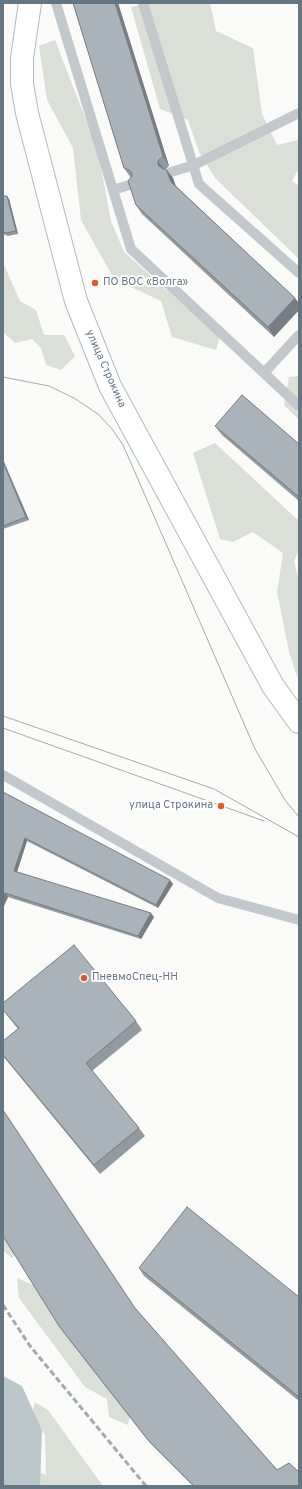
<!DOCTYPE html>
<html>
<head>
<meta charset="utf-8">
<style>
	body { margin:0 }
	#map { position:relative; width:302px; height:1489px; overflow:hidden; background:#fafaf8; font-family:Overpass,sans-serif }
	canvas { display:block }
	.frame { position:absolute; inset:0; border:4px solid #657683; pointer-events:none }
</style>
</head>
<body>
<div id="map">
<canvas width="302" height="1489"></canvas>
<div class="frame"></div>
</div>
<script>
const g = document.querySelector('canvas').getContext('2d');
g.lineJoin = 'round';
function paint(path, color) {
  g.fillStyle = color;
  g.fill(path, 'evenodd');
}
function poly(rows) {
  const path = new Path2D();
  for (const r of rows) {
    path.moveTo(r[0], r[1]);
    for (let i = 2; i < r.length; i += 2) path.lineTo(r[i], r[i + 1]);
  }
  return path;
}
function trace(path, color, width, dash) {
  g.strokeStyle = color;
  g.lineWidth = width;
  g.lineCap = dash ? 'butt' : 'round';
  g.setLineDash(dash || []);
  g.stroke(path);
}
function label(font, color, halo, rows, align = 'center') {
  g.font = font + ' Overpass,sans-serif';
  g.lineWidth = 4;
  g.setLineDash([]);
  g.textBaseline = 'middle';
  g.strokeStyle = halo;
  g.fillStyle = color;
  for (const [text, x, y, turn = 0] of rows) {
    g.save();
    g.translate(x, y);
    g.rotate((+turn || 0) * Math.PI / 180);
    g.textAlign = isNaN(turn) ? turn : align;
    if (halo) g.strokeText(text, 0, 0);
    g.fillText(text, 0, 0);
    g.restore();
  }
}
const green = poly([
	[146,3,210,3,216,31,253,48,262,114,277,145,299,140,299,168,292,181,299,186,299,259,215,178,199,152,188,120,160,109,131,7],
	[55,40,98,151,111,221,124,252,220,337,216,350,172,337,161,301,114,279,81,220,73,148,47,100,39,46],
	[3,250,4,265,20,301,36,310,44,335,64,335,75,356,61,370,46,365,41,348,32,339,15,343,3,332],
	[299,376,299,420,284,405,289,377],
	[215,443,299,521,299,550,294,561,299,581,299,682,289,652,277,592,283,553,253,532,233,542,220,539,193,453],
	[3,1226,18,1249,12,1258,3,1251],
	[17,1278,38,1287,131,1410,128,1425,109,1417,107,1399,85,1387,19,1298],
	[35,1402,48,1410,103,1486,16,1486,28,1468,46,1475,45,1435,32,1415]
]);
const water = poly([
	[3,1376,22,1386,42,1430,40,1486,3,1486]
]);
const lane = poly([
	[56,3,131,249,264,373,299,335],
	[143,3,199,184,299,273],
	[171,172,194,165,299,113],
	[113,190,132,184],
	[264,373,299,406],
	[3,775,218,898,299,920]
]);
const secondary = poly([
	[30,3,22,58,22,84,27,113,76,301,110,386,273,686,299,722]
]);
const tram = poly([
	[3,377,49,386,74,398,98,414,112,429,123,445,134,470,255,749,285,800,299,817],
	[3,716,214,789,299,837],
	[3,728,264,821]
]);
const rail = poly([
	[3,1305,30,1346,146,1486]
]);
const wall = poly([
	[73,3,118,3,169,166,166,169,173,178,176,186,299,303,299,310,274,337,142,214,136,205,131,178,124,168],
	[3,196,7,196,9,199,18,234,8,236,3,234],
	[215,426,299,444,299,501,222,435],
	[3,459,29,520,3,529],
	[3,792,173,884,158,908,27,841,17,872,154,917,141,939,8,897,3,908],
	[3,1003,136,1021,142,1030,92,1071,139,1128,145,1136,100,1174,3,1056,3,1041,18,1029,3,1010],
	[139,1268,299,1297,299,1401,144,1276],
	[135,1309,277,1470,299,1486,193,1486,150,1443,61,1329]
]);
const shadedWall = poly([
	[115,3,118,3,169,166,163,156],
	[158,161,165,170,165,174,158,165],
	[166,169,173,178,177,191,171,182],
	[7,196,9,199,18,234,16,231],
	[295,298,299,303,299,310,274,337,268,327],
	[3,459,5,466,29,520,26,517,3,463],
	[25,838,27,841,16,875,14,871],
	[170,880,173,884,158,908,156,905],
	[5,893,8,897,3,908,3,899],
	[151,913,154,917,141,939,138,936]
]);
const building = poly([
	[73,3,115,3,163,156,158,161,158,165,163,169,166,169,171,182,295,298,268,327,136,205,128,181,132,176,132,173,129,170,124,168,73,3],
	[3,196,7,196,16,231,6,233,3,232,3,196],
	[242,395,299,444,299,497,215,426,242,395],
	[3,462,26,517,3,526,3,462],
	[3,792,170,880,156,905,25,838,14,871,151,913,138,936,5,893,3,899,3,792],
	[74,945,136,1021,86,1063,139,1128,94,1165,3,1055,3,1041,19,1028,3,1010,3,1003,74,945],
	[3,1110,135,1308,277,1470,289,1463,299,1472,299,1486,194,1486,148,1440,59,1326,3,1236,3,1110],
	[187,1207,299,1297,299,1397,139,1268,187,1207]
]);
const markers = [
	[95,283,4,"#e4572e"],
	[221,806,4,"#e4572e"],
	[84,978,4,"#e4572e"]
];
const poiNames = [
	["ПО ВОС «Волга»",103,283],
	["улица Строкина",213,806,"right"],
	["ПневмоСпец-НН",92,978]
];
const streetNames = [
	["улица Строкина",105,369,66]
];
paint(green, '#dadfd7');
paint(water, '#bbc7cb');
trace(secondary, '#b3babf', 24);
trace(lane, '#c3c8cc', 10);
trace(secondary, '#fff', 22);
trace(tram, '#a2aab0', 1);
trace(rail, '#a2aab0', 3, [6, 3]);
paint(wall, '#929a9f');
paint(shadedWall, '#777d82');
paint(building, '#aab3b9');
trace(building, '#777d82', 1);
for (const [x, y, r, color] of markers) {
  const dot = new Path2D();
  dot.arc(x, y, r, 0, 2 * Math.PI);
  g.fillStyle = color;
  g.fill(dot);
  trace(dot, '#fff', 1.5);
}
label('11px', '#657683', '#fff', poiNames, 'left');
label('11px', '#657683', '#fff', streetNames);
</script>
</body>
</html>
